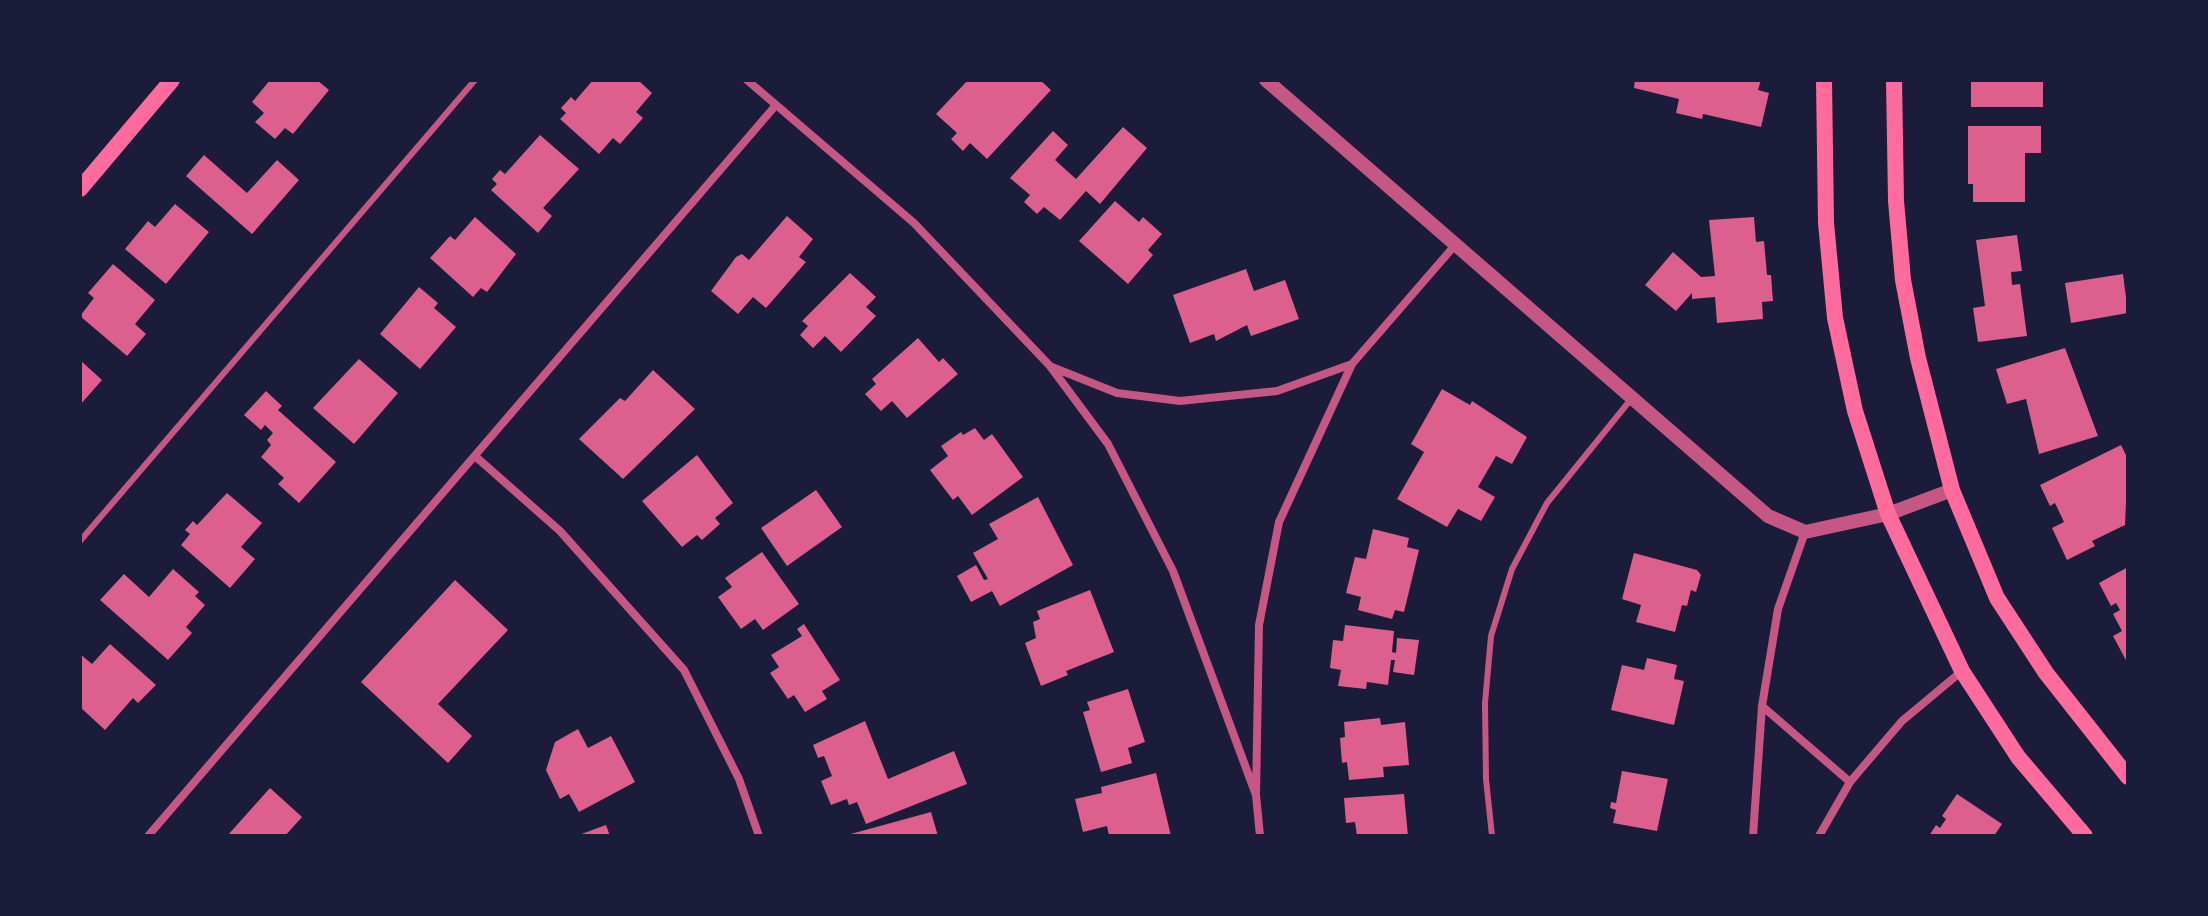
<!DOCTYPE html>
<html>
<head>
<meta charset="utf-8">
<style>
	body { margin:0 }
	#map { position:relative; width:2208px; height:916px; overflow:hidden; background:#1b1b3a; font-family:"Asap Condensed",sans-serif }
	canvas { display:block }
	.frame { position:absolute; inset:0; border:82px solid #1b1b3a; pointer-events:none }
</style>
</head>
<body>
<div id="map">
<canvas width="2208" height="916"></canvas>
<div class="frame"></div>
</div>
<script>
const g = document.querySelector('canvas').getContext('2d');
g.lineJoin = 'round';
function paint(path, color) {
  g.fillStyle = color;
  g.fill(path, 'evenodd');
}
function poly(rows) {
  const path = new Path2D();
  for (const r of rows) {
    path.moveTo(r[0], r[1]);
    for (let i = 2; i < r.length; i += 2) path.lineTo(r[i], r[i + 1]);
  }
  return path;
}
function trace(path, color, width, dash) {
  g.strokeStyle = color;
  g.lineWidth = width;
  g.lineCap = dash ? 'butt' : 'round';
  g.setLineDash(dash || []);
  g.stroke(path);
}
const building = poly([
	[270,80,317,80,329,90,293,134,285,128,275,139,255,122,264,113,252,102],
	[593,80,638,80,652,93,636,112,643,118,620,144,613,138,599,154,560,119,566,113,561,108,571,97,575,101],
	[968,80,1040,80,1051,90,987,159,970,143,963,151,951,139,957,133,936,114],
	[1635,80,1761,80,1758,90,1769,93,1761,127,1703,114,1702,119,1676,113,1679,99,1634,88],
	[1971,80,2043,80,2043,107,1971,107],
	[1968,126,2041,126,2041,153,2025,153,2025,202,1973,202,1973,184,1968,184],
	[1123,127,1147,148,1100,204,1086,191,1060,220,1044,207,1037,214,1024,202,1030,195,1010,178,1053,131,1068,145,1055,160,1076,179],
	[540,135,579,169,543,208,552,216,538,233,491,190,497,184,492,179,500,170,505,174],
	[204,155,247,193,277,160,299,180,252,234,186,176],
	[1115,201,1139,222,1143,217,1162,234,1148,250,1153,255,1128,284,1079,241],
	[175,204,209,232,166,284,125,249,148,221,155,227],
	[787,216,813,239,799,257,806,262,766,308,753,297,738,314,711,291,736,257,742,254,749,260],
	[475,217,516,254,487,292,481,288,473,297,430,258,450,236,455,240],
	[1754,217,1756,242,1764,241,1767,275,1771,275,1773,301,1762,302,1763,319,1717,323,1715,297,1692,299,1692,293,1676,311,1645,285,1673,252,1701,277,1715,276,1709,220],
	[2017,235,2022,271,2011,272,2012,285,2020,284,2027,336,1978,342,1973,308,1985,306,1976,240],
	[113,264,155,300,135,324,146,334,127,356,80,316,94,298,88,293],
	[1246,269,1254,291,1285,280,1299,319,1251,336,1247,325,1216,341,1214,334,1190,343,1173,295],
	[850,273,876,297,866,307,876,316,841,352,825,336,813,348,800,335,808,326,802,321],
	[2123,274,2128,313,2071,323,2065,283],
	[419,287,438,303,434,308,456,327,420,369,380,334],
	[918,338,939,362,943,358,958,374,907,418,892,401,881,411,865,394,876,384,872,379],
	[2065,348,2098,436,2039,454,2026,399,2007,404,1996,369],
	[359,359,398,393,354,444,313,408],
	[80,360,102,380,80,405],
	[653,370,695,409,623,479,579,439,620,398,625,401],
	[1442,389,1470,405,1472,401,1527,437,1512,464,1496,456,1478,487,1495,497,1481,521,1458,509,1447,527,1397,499,1424,452,1411,444],
	[266,391,282,406,278,410,336,462,299,503,278,484,284,478,261,457,271,445,267,440,273,433,265,425,261,430,244,415],
	[975,428,984,440,992,434,1023,477,972,515,958,496,953,500,930,470,948,456,941,446,961,432,963,435],
	[2121,445,2128,459,2125,525,2092,541,2095,546,2067,560,2052,528,2064,522,2055,503,2050,506,2040,485],
	[697,455,733,503,715,518,720,524,702,540,697,535,682,547,642,501],
	[816,490,842,527,787,566,761,528],
	[227,493,262,523,241,547,255,559,230,588,181,545,190,534,185,530,193,521,197,525],
	[1038,497,1073,565,1000,606,992,591,971,602,957,576,976,565,984,580,988,579,973,553,998,539,989,524],
	[1373,529,1409,538,1407,547,1419,550,1404,612,1395,610,1392,619,1358,610,1361,597,1346,593,1355,557,1366,559],
	[762,552,799,604,763,630,755,619,741,629,718,597,732,587,725,578],
	[1634,553,1697,570,1701,575,1696,592,1691,590,1687,606,1682,605,1675,632,1636,622,1641,605,1622,599],
	[2128,567,2128,664,2113,636,2122,631,2113,614,2120,610,2116,603,2111,606,2099,583],
	[173,569,199,592,195,596,205,605,186,627,192,633,168,660,100,600,124,574,149,597],
	[455,580,508,630,438,704,472,736,448,763,361,682],
	[1090,590,1114,652,1066,671,1068,675,1041,686,1025,643,1036,638,1033,622,1040,619,1037,611],
	[804,624,840,680,822,691,827,699,805,712,794,695,788,699,770,673,779,667,771,655,802,636,797,629],
	[1345,625,1394,631,1392,652,1396,653,1397,638,1419,640,1414,675,1393,672,1395,660,1391,660,1388,685,1367,682,1366,689,1338,686,1341,670,1330,668,1333,640,1343,641],
	[110,644,156,685,138,703,133,698,105,730,80,707,80,654,92,664],
	[1647,658,1677,665,1674,679,1684,681,1674,725,1611,710,1622,665,1644,670],
	[1128,689,1145,742,1128,748,1132,763,1101,772,1083,712,1090,710,1087,702],
	[1380,718,1381,725,1405,722,1409,765,1383,767,1384,777,1349,780,1347,762,1342,763,1340,738,1345,737,1344,722],
	[865,721,888,779,954,751,967,784,866,824,857,802,849,805,847,799,831,805,821,781,832,776,824,756,818,758,813,745],
	[578,729,588,748,611,736,635,782,579,812,569,794,560,799,546,770,555,742],
	[1622,771,1668,779,1657,831,1613,823,1616,810,1610,808,1611,802,1616,803],
	[1156,773,1171,836,1109,836,1107,826,1083,832,1075,799,1102,793,1101,787],
	[270,788,302,817,285,836,227,836],
	[1404,794,1408,836,1357,836,1355,822,1346,823,1344,798],
	[1957,794,2002,824,1994,836,1929,836,1936,825,1940,828,1946,819,1942,816],
	[931,812,938,836,847,836,847,835],
	[606,825,610,836,576,836]
]);
const service = poly([
	[80,541,475,80],
	[1492,836,1486,779,1485,703,1491,636,1512,569,1547,503,1632,398]
]);
const minor = poly([
	[747,80,914,223,1050,366,1108,444,1173,571,1256,795],
	[1052,367,1117,393,1180,401,1277,391,1352,364],
	[475,456,560,531,684,670,739,779,759,836],
	[1762,706,1850,782],
	[148,836,776,105],
	[1260,836,1256,795,1259,625,1279,522,1352,364,1456,244],
	[1753,836,1762,706,1778,609,1805,532],
	[1819,836,1850,782,1902,721,1962,671]
]);
const tertiary = poly([
	[1266,80,1768,516,1805,532,1888,514,1952,490]
]);
const secondary = poly([
	[1824,80,1826,223,1835,318,1855,411,1888,514,1962,671,2018,757,2085,836],
	[1894,80,1896,201,1903,280,1918,358,1952,490,1997,598,2046,673,2128,777],
	[80,189,172,80]
]);
paint(building, '#dd5f8e');
trace(service, '#c65784', 6);
trace(minor, '#c65784', 8);
trace(tertiary, '#c65784', 14);
trace(secondary, '#ff6b9d', 16);
</script>
</body>
</html>
